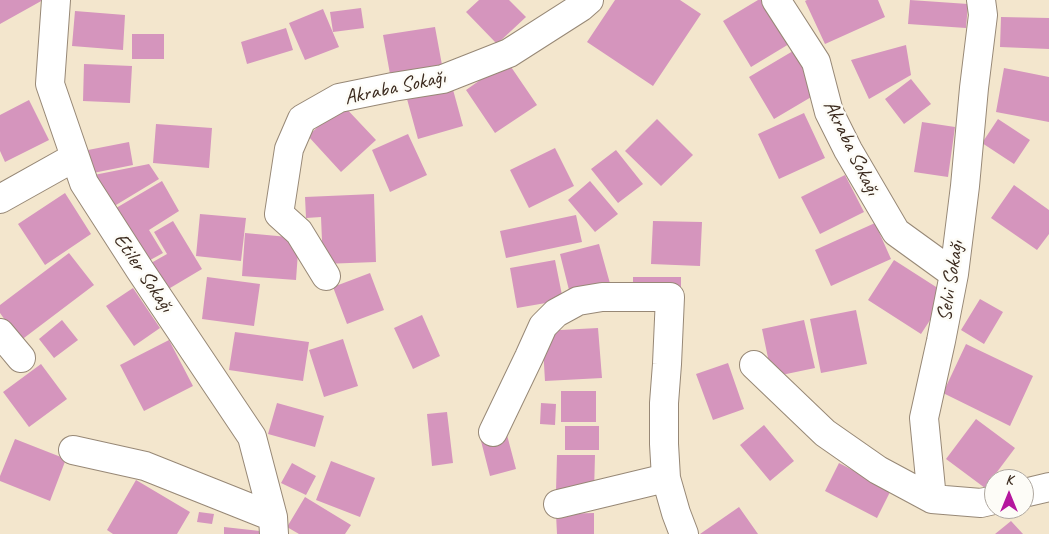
<!DOCTYPE html>
<html>
<head>
<meta charset="utf-8">
<style>
	body { margin:0 }
	#map { position:relative; width:1049px; height:534px; overflow:hidden; background:#f3e6cd; font-family:Caveat,sans-serif }
	canvas { display:block }
	.north { position:absolute; left:984px; top:469px; width:50px; height:50px; box-sizing:border-box; background:#fdfcf7; border:1px solid #afa8a0; border-radius:50%; rotate:0deg; font-size:14px; font-weight:700; line-height:20px; text-align:center; color:#3b2a1e }
	.north::after { content:''; display:block; margin:auto; width:18px; height:22px; background:#b5179e; clip-path:polygon(50% 0,100% 100%,50% 72%,0 100%) }
</style>
</head>
<body>
<div id="map">
<canvas width="1049" height="534"></canvas>
<div class="north">K</div>
</div>
<script>
const g = document.querySelector('canvas').getContext('2d');
g.lineJoin = 'round';
function paint(path, color) {
  g.fillStyle = color;
  g.fill(path, 'evenodd');
}
function poly(rows) {
  const path = new Path2D();
  for (const r of rows) {
    path.moveTo(r[0], r[1]);
    for (let i = 2; i < r.length; i += 2) path.lineTo(r[i], r[i + 1]);
  }
  return path;
}
function trace(path, color, width, dash) {
  g.strokeStyle = color;
  g.lineWidth = width;
  g.lineCap = dash ? 'butt' : 'round';
  g.setLineDash(dash || []);
  g.stroke(path);
}
function label(font, color, halo, rows, align = 'center') {
  g.font = font + ' Caveat,sans-serif';
  g.lineWidth = 5;
  g.setLineDash([]);
  g.textBaseline = 'middle';
  g.strokeStyle = halo;
  g.fillStyle = color;
  for (const [text, x, y, turn = 0] of rows) {
    g.save();
    g.translate(x, y);
    g.rotate((+turn || 0) * Math.PI / 180);
    g.textAlign = isNaN(turn) ? turn : align;
    if (halo) g.strokeText(text, 0, 0);
    g.fillText(text, 0, 0);
    g.restore();
  }
}
const building = poly([
	[0,0,43,0,0,24],
	[479,0,509,0,526,17,497,44,466,12],
	[615,0,680,0,701,14,653,86,587,42],
	[758,0,769,0,794,41,751,67,723,21],
	[807,0,878,0,885,17,825,44,805,1],
	[910,0,968,4,966,28,908,24],
	[361,8,364,28,333,32,330,12],
	[323,9,339,47,305,60,289,23],
	[75,11,125,15,123,50,72,46],
	[1001,17,1049,18,1049,49,1000,47],
	[435,27,442,65,390,74,383,35],
	[286,28,293,50,247,64,241,42],
	[132,34,164,34,164,59,132,59],
	[906,45,911,75,869,99,851,60],
	[793,51,818,93,774,119,749,77],
	[507,61,537,105,495,133,466,90],
	[84,64,132,66,130,103,83,101],
	[1004,68,1049,77,1049,122,996,112],
	[911,79,931,104,904,124,885,99],
	[452,86,463,126,418,139,407,99],
	[29,100,49,140,5,162,0,151,0,115],
	[342,104,376,140,341,172,308,136],
	[804,113,825,158,779,179,758,134],
	[657,119,693,155,661,186,625,151],
	[998,119,1030,140,1014,164,982,143],
	[922,122,955,127,948,177,914,172],
	[156,124,212,128,209,168,153,163],
	[408,134,427,175,390,192,372,150],
	[129,142,133,165,93,173,88,150],
	[555,148,574,186,529,208,510,170],
	[616,150,643,184,618,203,591,169],
	[149,164,159,179,111,208,94,175],
	[845,175,864,212,820,234,801,197],
	[162,181,179,211,149,230,163,253,143,264,111,211],
	[590,181,618,214,595,232,568,200],
	[1014,185,1049,210,1049,234,1037,250,991,218],
	[65,193,91,234,45,265,18,224],
	[374,194,376,262,323,264,321,217,306,218,305,197],
	[200,214,246,218,241,261,196,256],
	[576,215,582,242,506,258,500,231],
	[173,221,202,269,160,294,144,267,167,254,154,232],
	[653,221,702,222,700,266,651,264],
	[875,223,891,259,831,286,815,250],
	[245,233,299,238,296,280,242,276],
	[599,244,611,287,571,298,560,254],
	[69,253,94,285,20,341,0,313,0,305],
	[555,260,563,300,517,308,510,268],
	[894,260,947,294,921,334,868,300],
	[370,273,384,310,347,324,333,287],
	[207,277,260,284,254,326,202,319],
	[633,277,681,277,681,288,633,289],
	[133,288,160,328,134,346,106,306],
	[980,299,1003,312,984,344,961,330],
	[856,310,867,364,821,373,810,319],
	[422,315,440,356,413,369,394,328],
	[62,320,78,340,54,358,39,339],
	[804,320,815,368,772,377,762,329],
	[598,328,602,378,545,381,542,331],
	[235,332,309,342,303,381,229,370],
	[343,339,358,386,324,397,309,350],
	[169,340,193,386,144,411,120,365],
	[966,344,1033,376,1010,426,943,393],
	[728,363,744,409,713,420,696,374],
	[41,364,67,399,29,427,3,392],
	[561,391,596,391,596,422,561,422],
	[277,403,324,416,315,447,268,434],
	[541,403,556,404,555,425,540,424],
	[447,412,453,463,432,466,427,414],
	[976,419,1015,448,985,488,946,459],
	[764,425,794,461,770,481,740,445],
	[565,426,599,426,599,450,565,450],
	[507,435,516,469,490,476,481,441],
	[15,439,66,459,50,501,0,481,0,476],
	[557,455,595,455,594,492,556,491],
	[331,461,375,478,360,517,316,500],
	[292,463,316,476,306,495,281,483],
	[839,463,891,490,877,518,825,491],
	[136,480,190,512,177,534,113,534,107,530],
	[305,497,351,525,345,534,299,534,287,527],
	[739,507,758,534,700,534],
	[199,512,214,514,212,524,197,522],
	[594,513,594,534,557,534,556,514],
	[1011,521,1023,534,995,534],
	[224,527,269,532,268,534,224,534]
]);
const minor = poly([
	[56,0,50,84,84,183,140,270,252,437,273,517,274,534],
	[776,0,816,62,829,112,848,150,896,232,954,274],
	[981,0,983,15,974,88,965,186,954,274,941,341,924,418,932,499,981,503,994,500],
	[0,199,75,157],
	[326,276,299,232,279,214,289,149,302,119,339,98,393,87,443,79,509,53,581,7,589,0],
	[0,333,21,358],
	[754,365,825,433,878,470,932,499],
	[493,432,529,357,543,326,556,313,578,301,602,297,670,297,667,364,664,403,664,444,666,478,676,513,684,534],
	[73,450,145,466,273,517],
	[1024,493,1049,487],
	[558,504,666,478]
]);
const streetNames = [
	["Akraba Sokağı",395,88,-12],
	["Akraba Sokağı",851,148,64],
	["Etiler Sokağı",143,273,56],
	["Selvi Sokağı",951,281,-81]
];
paint(building, '#d595bd');
trace(minor, '#978876', 30);
trace(minor, '#fff', 28);
label('21px', '#3b2a1e', '#fdfcf7', streetNames);
</script>
</body>
</html>
